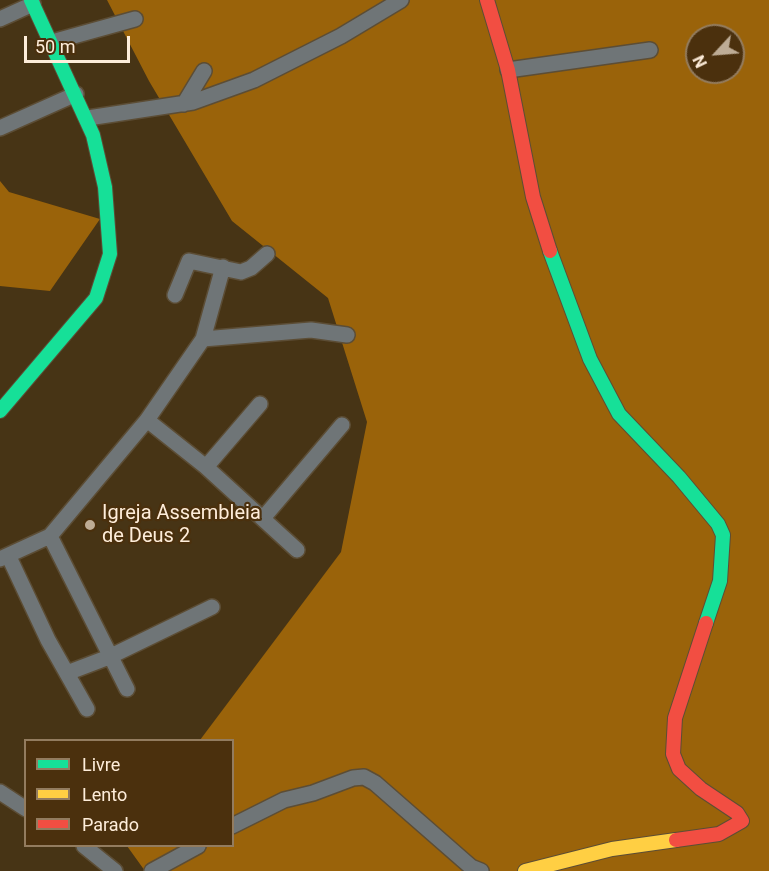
<!DOCTYPE html>
<html>
<head>
<meta charset="utf-8">
<style>
	body { margin:0 }
	#map { position:relative; width:769px; height:871px; overflow:hidden; background:#473415; font-family:Roboto,sans-serif }
	canvas { display:block }
	.legend { position:absolute; left:24px; top:739px; width:210px; height:108px; box-sizing:border-box; background:#4b300d; border:2px solid #937c5f; margin:0; padding:8px 10px; list-style:none; font-size:18px; color:#feedda }
	.legend li { display:flex; align-items:center; gap:12px; height:30px }
	.legend b { width:30px; border:2px solid #937c5f }
	.north { position:absolute; left:685px; top:24px; width:60px; height:60px; box-sizing:border-box; background:#4b300d; border:2px solid #937c5f; border-radius:50%; rotate:244deg; font-size:16px; font-weight:700; line-height:24px; text-align:center; color:#feedda }
	.north::after { content:''; display:block; margin:auto; width:21px; height:27px; background:#beac95; clip-path:polygon(50% 0,100% 100%,50% 72%,0 100%) }
	.scale { position:absolute; left:24px; top:36px; width:106px; height:27px; box-sizing:border-box; border:3px solid #feedda; border-top:0; padding-left:8px; font-size:18px; line-height:21px; white-space:nowrap; color:#feedda; -webkit-text-stroke:4px #4b300d; paint-order:stroke }
</style>
</head>
<body>
<div id="map">
<canvas width="769" height="871"></canvas>
<ul class="legend">
<li><b style="height:8px;background:#16e098"></b>Livre</li>
<li><b style="height:8px;background:#ffcf43"></b>Lento</li>
<li><b style="height:8px;background:#f24e42"></b>Parado</li>
</ul>
<div class="north">N</div>
<div class="scale">50 m</div>
</div>
<script>
const g = document.querySelector('canvas').getContext('2d');
g.lineJoin = 'round';
function paint(path, color) {
  g.fillStyle = color;
  g.fill(path, 'evenodd');
}
function poly(rows) {
  const path = new Path2D();
  for (const r of rows) {
    path.moveTo(r[0], r[1]);
    for (let i = 2; i < r.length; i += 2) path.lineTo(r[i], r[i + 1]);
  }
  return path;
}
function trace(path, color, width, dash) {
  g.strokeStyle = color;
  g.lineWidth = width;
  g.lineCap = dash ? 'butt' : 'round';
  g.setLineDash(dash || []);
  g.stroke(path);
}
function label(font, color, halo, rows, align = 'center') {
  g.font = font + ' Roboto,sans-serif';
  g.lineWidth = 4.5;
  g.setLineDash([]);
  g.textBaseline = 'middle';
  g.strokeStyle = halo;
  g.fillStyle = color;
  for (const [text, x, y, turn = 0] of rows) {
    g.save();
    g.translate(x, y);
    g.rotate((+turn || 0) * Math.PI / 180);
    g.textAlign = isNaN(turn) ? turn : align;
    if (halo) g.strokeText(text, 0, 0);
    g.fillText(text, 0, 0);
    g.restore();
  }
}
const forest = poly([
	[107,0,769,0,769,871,145,871,127,846,232,846,232,740,200,740,341,552,367,422,328,298,232,221,149,81],
	[697,36,733,36,733,72,697,72],
	[0,181,9,192,100,219,50,291,0,286]
]);
const street = poly([
	[0,19,33,4],
	[52,42,135,19],
	[508,70,650,50],
	[184,104,204,71],
	[88,118,193,102,254,80,341,36,401,0],
	[0,128,76,94],
	[175,295,189,261,241,272,251,268,267,254],
	[203,339,311,330,347,335],
	[147,420,206,467,297,550],
	[206,467,260,404],
	[264,517,342,425],
	[50,536,127,689],
	[9,557,48,640,87,709],
	[0,559,50,536,147,420,203,339,223,267],
	[67,673,109,657,212,607],
	[0,792,26,809],
	[232,826,284,800,313,793,353,778,364,777,375,783,471,867,481,871],
	[84,846,115,871],
	[152,871,198,846]
]);
const fast = poly([
	[550,251,590,359,619,414,679,477,718,524,723,535,720,581,706,623],
	[0,411,96,298,110,254,105,187,93,135,31,0]
]);
const slow = poly([
	[525,871,612,849,676,840]
]);
const jam = poly([
	[487,0,508,70,533,197,550,251],
	[676,840,719,834,742,821,737,813,701,789,679,769,673,754,675,718,706,623]
]);
const markers = [
	[90,525,6,"#beac95"]
];
const poiNames = [
	["Igreja Assembleia",102,514],
	["de Deus 2",102,537]
];
paint(forest, '#9a630a');
trace(street, '#5c4d35', 18);
trace(fast, '#5c4d35', 16);
trace(slow, '#5c4d35', 16);
trace(jam, '#5c4d35', 16);
trace(street, '#6f7577', 15);
trace(fast, '#16e098', 14);
trace(slow, '#ffcf43', 14);
trace(jam, '#f24e42', 14);
for (const [x, y, r, color] of markers) {
  const dot = new Path2D();
  dot.arc(x, y, r, 0, 2 * Math.PI);
  g.fillStyle = color;
  g.fill(dot);
  trace(dot, '#4b300d', 2);
}
label('20px', '#feedda', '#4b300d', poiNames, 'left');
</script>
</body>
</html>
